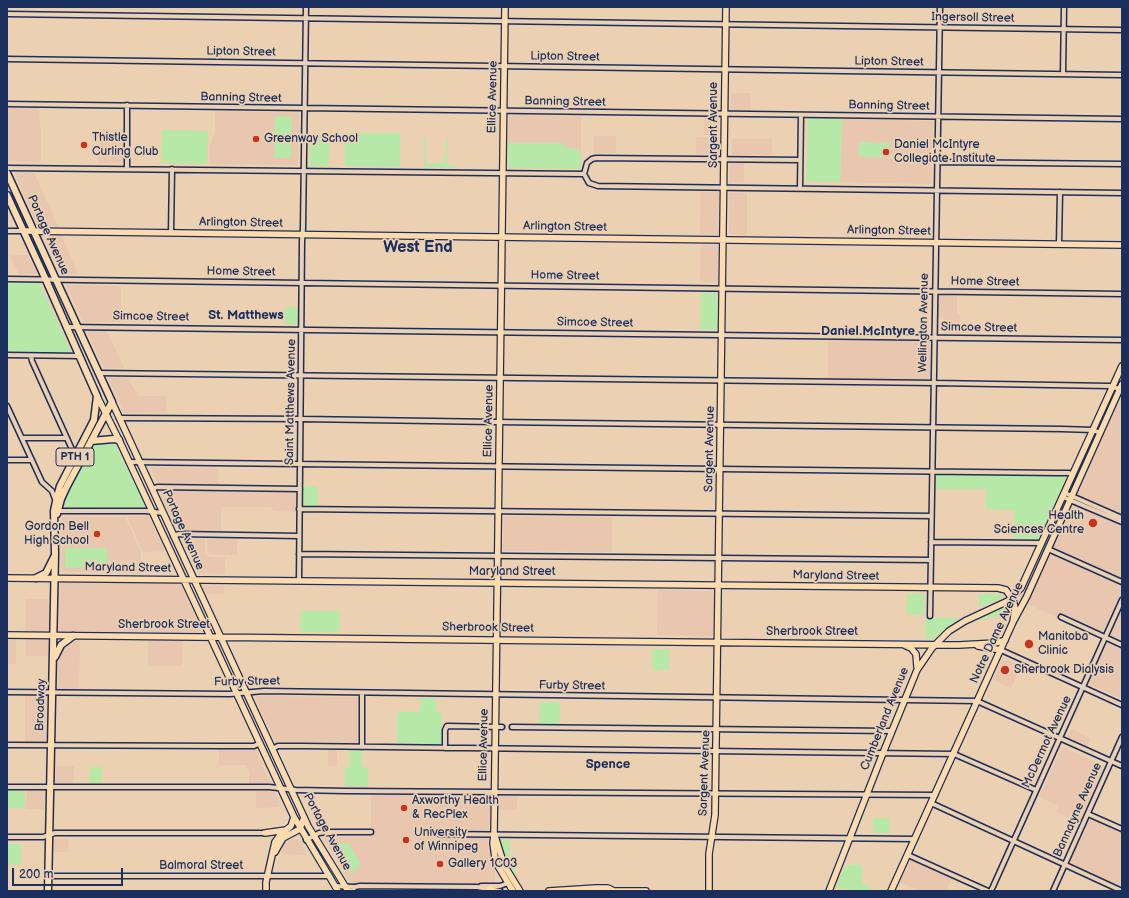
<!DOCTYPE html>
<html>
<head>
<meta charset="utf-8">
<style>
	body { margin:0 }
	#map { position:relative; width:1129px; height:898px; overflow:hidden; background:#ebd0b2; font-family:"Balsamiq Sans",sans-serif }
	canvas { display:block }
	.frame { position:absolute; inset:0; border:8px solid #1b2f5e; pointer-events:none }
	.scale { position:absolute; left:12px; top:868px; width:111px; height:18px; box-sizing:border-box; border:2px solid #1b2f5e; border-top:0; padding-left:5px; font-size:12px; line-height:14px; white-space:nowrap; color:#1b2f5e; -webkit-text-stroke:3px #ebd0b2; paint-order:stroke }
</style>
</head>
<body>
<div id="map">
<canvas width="1129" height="898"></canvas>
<div class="frame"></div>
<div class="scale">200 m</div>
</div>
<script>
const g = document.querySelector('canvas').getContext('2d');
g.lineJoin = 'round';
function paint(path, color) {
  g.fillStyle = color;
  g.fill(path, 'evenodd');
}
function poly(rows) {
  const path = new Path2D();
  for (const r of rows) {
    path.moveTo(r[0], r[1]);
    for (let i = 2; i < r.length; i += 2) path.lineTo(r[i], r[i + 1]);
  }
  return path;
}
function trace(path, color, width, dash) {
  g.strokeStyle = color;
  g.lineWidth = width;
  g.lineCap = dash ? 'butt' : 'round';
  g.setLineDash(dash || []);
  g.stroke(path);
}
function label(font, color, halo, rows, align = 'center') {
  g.font = font + ' "Balsamiq Sans",sans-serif';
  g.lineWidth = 3.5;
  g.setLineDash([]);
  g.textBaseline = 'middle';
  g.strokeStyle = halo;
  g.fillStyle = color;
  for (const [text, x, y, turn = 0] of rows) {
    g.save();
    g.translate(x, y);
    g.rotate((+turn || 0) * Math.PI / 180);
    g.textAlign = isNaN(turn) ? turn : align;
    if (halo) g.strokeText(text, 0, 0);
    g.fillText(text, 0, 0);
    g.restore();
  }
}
const built = poly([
	[731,93,750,93,750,111,731,111],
	[7,108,39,108,40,128,41,128,41,162,9,161,7,157],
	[215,111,299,113,298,165,210,164,210,146,215,132],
	[509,115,581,116,581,152,574,148,508,143],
	[704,118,719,118,719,135,704,135],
	[842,119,933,121,931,184,840,182],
	[99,129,124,130,124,163,98,163],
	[594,136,616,136,616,153,594,153],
	[696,137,719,138,719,154,696,154],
	[732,139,772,139,772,155,732,155],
	[730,163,744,163,744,182,730,182],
	[14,172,34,172,58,226,37,226],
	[701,192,719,192,718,233,716,235,700,234],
	[730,193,747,193,747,235,729,234],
	[45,235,61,235,78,274,61,274,44,237],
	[701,245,718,245,717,282,700,281],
	[9,255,28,255,37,274,19,274],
	[66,285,121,286,121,322,83,322],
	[938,296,957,296,957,314,960,315,960,334,943,333,943,317,938,317],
	[89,330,107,331,124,368,104,368,87,332],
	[828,338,930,339,930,380,828,379],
	[109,377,128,378,138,396,166,396,166,412,124,413,108,378],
	[1122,395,1122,699,1083,681,1102,638,1028,604],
	[150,467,218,468,219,485,158,483],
	[158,489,297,491,297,512,274,511,270,507,221,507,221,531,178,531],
	[127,516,148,516,165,551,143,552],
	[504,516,612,517,612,552,503,551],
	[62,517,125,517,141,552,140,574,61,571],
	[205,539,205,553,208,557,225,558,225,574,199,573,183,540],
	[207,539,237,539,237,555,210,554,208,551],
	[60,578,178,579,204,637,182,637,182,666,148,666,148,637,80,636,79,693,57,693,59,655,64,645,76,636,59,635],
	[202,585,224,586,224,594,206,594],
	[658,590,714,591,713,636,657,635],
	[26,599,49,599,48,656,26,656],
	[7,635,16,635,16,664,7,664],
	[1003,658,1021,666,1011,688,993,680],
	[25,692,47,693,46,745,25,745],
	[257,696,358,697,358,740,362,747,362,767,368,768,368,788,345,787,345,767,349,767,349,743,337,742,337,766,328,766,328,742,276,742,255,698],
	[1071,729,1091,738,1087,746,1067,737],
	[1062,747,1105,766,1078,823,1056,812,1059,806,1039,797],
	[219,749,255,749,271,784,249,783,249,772,246,765,219,765],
	[56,766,74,766,74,783,55,783],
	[27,787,45,787,44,809,26,809],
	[256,791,274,791,282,807,256,808],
	[371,792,517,794,517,810,489,810,488,845,495,869,495,885,462,884,461,891,443,891,443,884,426,884,426,891,355,891,321,834,371,834],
	[1090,817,1122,831,1122,888,1069,864],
	[54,839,69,839,68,852,54,852],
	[290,839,298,839,307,855,282,854,283,844,284,844,284,842,286,842,286,840,290,840],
	[912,857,953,875,946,891,917,891,918,890,900,882]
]);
const green = poly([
	[275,116,292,117,291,158,274,158],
	[808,118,842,119,840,182,806,181],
	[162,130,208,131,207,164,161,163],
	[345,133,400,133,400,167,345,166],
	[310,134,328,134,328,138,330,138,328,166,310,166],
	[424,138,426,138,426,164,444,163,444,155,446,155,446,138,448,138,447,165,456,166,456,168,424,167],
	[859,142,874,142,875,144,890,142,890,155,893,155,893,157,859,157],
	[508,143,564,143,566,148,574,148,581,152,581,169,508,168],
	[7,281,39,282,71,352,67,354,7,353],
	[701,293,717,293,717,330,700,329],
	[285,307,297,307,298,324,285,324],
	[95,442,114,442,145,505,143,509,121,511,95,510,92,508,70,507,66,509,65,499,68,492],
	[936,474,1066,476,1067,476,1039,539,1014,538,1014,510,986,509,986,489,936,489],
	[303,486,317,486,318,506,303,505],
	[65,548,107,548,108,568,65,568],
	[907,594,924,594,924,615,907,615],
	[979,594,1002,594,1004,597,979,608],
	[1008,605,1009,611,1005,621,1002,621,1002,617,986,617,985,620,980,619,983,616],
	[300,611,340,611,340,632,300,632],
	[925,618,958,618,933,639,925,639],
	[652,649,669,649,669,670,652,670],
	[420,698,436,698,436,712,442,712,442,744,397,743,397,712,420,712],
	[540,702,560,702,559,725,539,725],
	[349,751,362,751,362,767,368,768,368,786,345,786,345,767,349,767],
	[91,767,102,767,102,783,89,783],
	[7,768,8,789,25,789,25,808,7,808],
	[873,818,890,818,890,833,873,833],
	[501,839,510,840,510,855,512,863,516,869,515,877,504,857],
	[339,843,349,844,360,862,360,865,352,873,347,871,331,845],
	[7,844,21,844,21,865,7,865],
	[845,865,862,865,862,885,870,885,870,891,836,888]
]);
const minorTunnel = poly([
	[502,727,512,727]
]);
const minor = poly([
	[7,14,1122,30],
	[7,59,1122,75],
	[1063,74,1064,7],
	[7,104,1122,119],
	[800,160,596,158,592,159,587,163,584,174,589,183,598,186,1122,193],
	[937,162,1122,164],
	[7,168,584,174],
	[127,169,127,105],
	[800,188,801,115],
	[7,231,24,231],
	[171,233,172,169],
	[1059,244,1060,192],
	[7,279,1122,294],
	[67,327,1122,340],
	[7,355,80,356],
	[31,356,32,361,75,456],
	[99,373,936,383,1109,386,1120,389],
	[7,406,42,482,52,491,55,499],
	[119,418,303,419,495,422,1062,429,1093,430,1100,433],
	[22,438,67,438],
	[7,460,32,460],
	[129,462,1058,473,1069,473,1073,475],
	[152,489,157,487,300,489],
	[1065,493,1122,518],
	[1063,497,1122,522],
	[299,509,931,516],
	[58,511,146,511,163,513],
	[173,536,179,534,299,536],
	[931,542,1042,543],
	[1048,549,1122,582],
	[299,554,931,560],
	[299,581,302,241,303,228,306,7],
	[930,616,940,7],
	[1061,617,1122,645],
	[1001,650,1122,705],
	[7,692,230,694,264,691,977,701,1122,766],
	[512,727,892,731],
	[7,745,222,746,254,746,260,743],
	[362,747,362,693],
	[445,748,445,730,447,726,502,727],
	[272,749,278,746,303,746,954,754,1036,790],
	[7,787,269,787,296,790,345,791,935,795],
	[931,803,1122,891],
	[1088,814,1122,829],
	[440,834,915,839],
	[7,837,43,837,55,833,265,833],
	[306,840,319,833,327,832,371,832],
	[908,855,988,891],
	[48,876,329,876],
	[335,886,354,887],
	[481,886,500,886,508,883],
	[351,891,355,887,360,886,477,887,500,891],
	[991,891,1122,600],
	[1053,891,1122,737]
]);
const major = poly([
	[505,7,494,835,493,843,495,858,498,866,513,891],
	[24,231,1122,245],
	[97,396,119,440,294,817,338,891],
	[112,402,308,826,348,891],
	[7,578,998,588,1006,590,1013,600,1015,608,1013,622],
	[7,635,959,645,996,643,1005,640],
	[904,645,911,648,916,654,917,667],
	[978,646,1001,650],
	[265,833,286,830],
	[495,836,504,865,520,891],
	[275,852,283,838,300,829,304,817],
	[490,889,494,891],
	[266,891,266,882,275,842,280,835,291,826,294,817],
	[549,891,596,888,608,888,614,891],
	[614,891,646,891],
	[709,891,709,854,715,815,726,7],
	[829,891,883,753,917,670,932,648,949,631,965,621,1008,601,1021,588,1122,366],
	[891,891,1013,622,1027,596,1122,384]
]);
const highway = poly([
	[7,173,112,402,67,486,61,499,57,514],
	[7,195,46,280,97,396,94,420,60,486,57,497,54,511,55,554,48,891],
	[91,441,114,439,119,440],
	[36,578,46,573,54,557],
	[55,657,61,645,73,636]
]);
const markers = [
	[256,139,4,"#c8321e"],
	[84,145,4,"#c8321e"],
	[886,152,4,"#c8321e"],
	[1093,523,5,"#c8321e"],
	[97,534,4,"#c8321e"],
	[1029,644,5,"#c8321e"],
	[1005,670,5,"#c8321e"],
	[404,808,4,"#c8321e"],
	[406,840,4,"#c8321e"],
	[440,864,4,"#c8321e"]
];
const shields = [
	[75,457,38]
];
const shieldNames = [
	["PTH 1",75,457]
];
const streetNames = [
	["Ingersoll Street",973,18,1],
	["Lipton Street",241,52,1],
	["Lipton Street",565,57,1],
	["Lipton Street",889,62,1],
	["Ellice Avenue",493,97,-89],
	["Banning Street",241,98,1],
	["Banning Street",565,102,1],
	["Banning Street",889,106,1],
	["Sargent Avenue",714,125,-90],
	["Arlington Street",241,223,1],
	["Arlington Street",565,227,1],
	["Arlington Street",889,231,1],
	["Portage Avenue",48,235,66],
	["Home Street",241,272,1],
	["Home Street",565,276,1],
	["Home Street",985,282,1],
	["Simcoe Street",151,317,1],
	["Simcoe Street",595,323,1],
	["Wellington Avenue",924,323,-89],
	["Simcoe Street",979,328,1],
	["Saint Matthews Avenue",291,402,-89],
	["Ellice Avenue",489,421,-89],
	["Sargent Avenue",710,449,-89],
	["Portage Avenue",183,530,66],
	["Maryland Street",128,568,1],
	["Maryland Street",512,572],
	["Maryland Street",836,576,1],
	["Sherbrook Street",164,625],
	["Sherbrook Street",488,628,1],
	["Sherbrook Street",812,632],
	["Notre Dame Avenue",997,633,-65],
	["Furby Street",247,682,-1],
	["Furby Street",572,686,1],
	["Broadway",41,705,-88],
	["Cumberland Avenue",885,719,-68],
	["McDermot Avenue",1047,742,-65],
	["Ellice Avenue",484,745,-89],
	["Sargent Avenue",705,773,-88],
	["Bannatyne Avenue",1078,810,-66],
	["Portage Avenue",327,832,61],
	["Balmoral Street",201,866]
];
const poiNames = [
	["Thistle",92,138],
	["Curling Club",92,152],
	["Greenway School",264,139],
	["Daniel McIntyre",894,145],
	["Collegiate Institute",894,159],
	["Health",1084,516,"right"],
	["Sciences Centre",1084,530,"right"],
	["Gordon Bell",89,527,"right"],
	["High School",89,541,"right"],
	["Manitoba",1038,637],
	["Clinic",1038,651],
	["Sherbrook Dialysis",1014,670],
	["Axworthy Health",412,801],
	["& RecPlex",412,815],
	["University",414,833],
	["of Winnipeg",414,847],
	["Gallery 1C03",448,864]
];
const neighbourhoodNames = [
	["St. Matthews",246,316],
	["Daniel McIntyre",868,332],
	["Spence",608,765]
];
const districtNames = [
	["West End",418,248]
];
paint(built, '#e9c6ae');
paint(green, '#b6e8a8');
trace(minorTunnel, '#c1b0a1', 4, [4, 2]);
trace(minor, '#1b2f5e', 7);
trace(major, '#1b2f5e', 8);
trace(highway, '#1b2f5e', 9);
trace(minor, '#ebd0b2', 4);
trace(major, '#fedbac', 5.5);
trace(highway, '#fedbac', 6);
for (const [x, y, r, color] of markers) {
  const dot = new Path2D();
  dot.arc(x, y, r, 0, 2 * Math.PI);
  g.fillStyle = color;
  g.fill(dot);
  trace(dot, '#ebd0b2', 1.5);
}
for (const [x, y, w] of shields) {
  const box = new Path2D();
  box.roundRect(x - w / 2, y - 9, w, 18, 3);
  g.fillStyle = '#ebd0b2';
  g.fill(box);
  trace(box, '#1b2f5e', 1);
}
label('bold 11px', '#1b2f5e', null, shieldNames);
label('12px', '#1b2f5e', '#ebd0b2', streetNames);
label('12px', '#1b2f5e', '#ebd0b2', poiNames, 'left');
label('bold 13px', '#1b2f5e', '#ebd0b2', neighbourhoodNames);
label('bold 16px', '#1b2f5e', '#ebd0b2', districtNames);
</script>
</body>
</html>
